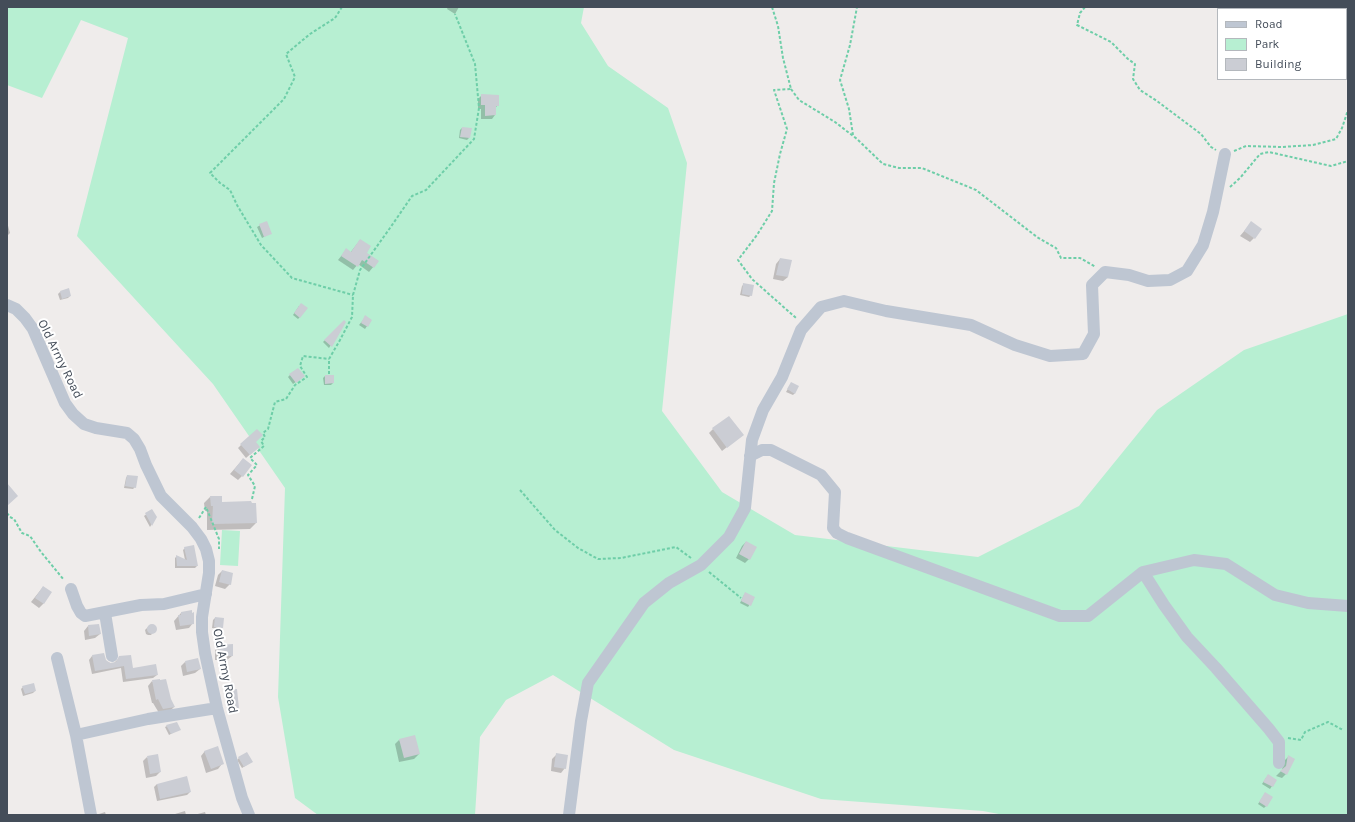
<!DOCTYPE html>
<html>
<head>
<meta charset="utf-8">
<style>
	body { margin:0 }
	#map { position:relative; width:1355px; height:822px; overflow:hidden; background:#efeceb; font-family:Karla,sans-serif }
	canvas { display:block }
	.frame { position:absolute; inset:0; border:8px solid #444d59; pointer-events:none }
	.legend { position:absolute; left:1217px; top:8px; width:130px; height:72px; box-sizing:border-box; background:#fff; border:1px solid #b4b8bd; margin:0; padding:5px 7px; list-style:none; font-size:12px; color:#444d59 }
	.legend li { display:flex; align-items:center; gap:8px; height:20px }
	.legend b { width:20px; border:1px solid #b4b8bd }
</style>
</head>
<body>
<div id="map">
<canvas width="1355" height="822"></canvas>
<div class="frame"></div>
<ul class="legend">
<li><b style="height:5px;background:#bec6d2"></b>Road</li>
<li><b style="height:11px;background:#b7efd2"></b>Park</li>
<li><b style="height:11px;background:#cbcdd4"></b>Building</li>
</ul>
</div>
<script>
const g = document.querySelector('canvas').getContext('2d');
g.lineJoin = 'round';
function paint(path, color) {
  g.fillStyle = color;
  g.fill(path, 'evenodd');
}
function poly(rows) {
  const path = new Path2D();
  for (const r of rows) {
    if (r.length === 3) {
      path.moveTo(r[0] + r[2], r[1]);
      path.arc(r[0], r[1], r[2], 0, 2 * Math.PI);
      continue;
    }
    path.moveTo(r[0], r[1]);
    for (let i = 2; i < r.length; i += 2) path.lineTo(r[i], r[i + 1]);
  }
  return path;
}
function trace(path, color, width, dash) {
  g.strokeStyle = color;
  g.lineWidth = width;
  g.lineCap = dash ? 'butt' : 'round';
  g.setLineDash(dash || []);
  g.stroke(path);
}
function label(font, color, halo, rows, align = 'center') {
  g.font = font + ' Karla,sans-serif';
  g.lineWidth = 4;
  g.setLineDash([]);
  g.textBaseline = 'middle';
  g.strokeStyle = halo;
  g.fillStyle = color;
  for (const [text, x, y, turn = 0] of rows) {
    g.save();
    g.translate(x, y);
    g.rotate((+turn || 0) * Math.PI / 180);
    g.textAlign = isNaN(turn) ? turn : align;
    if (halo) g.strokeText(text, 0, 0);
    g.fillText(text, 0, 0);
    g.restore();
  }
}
const green = poly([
	[7,7,584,7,581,23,608,66,668,108,687,163,662,411,722,492,795,535,978,557,1079,506,1157,410,1244,350,1348,314,1348,815,1004,815,983,811,821,799,674,750,553,675,506,700,480,737,475,815,318,815,295,798,278,697,285,488,213,384,77,236,128,38,81,20,42,98,7,85],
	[222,530,240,531,238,566,220,565]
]);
const shadow = poly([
	[448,7,459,7,455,14,447,9],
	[482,95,498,105,495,108,495,115,492,119,481,119,481,109,478,109,478,99],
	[462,128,469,138,467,140,459,138,460,130],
	[7,222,10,233,7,236],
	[266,222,271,233,262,238,257,227],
	[1251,223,1254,238,1250,242,1240,236],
	[360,240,366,253,378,261,369,272,358,264,353,270,338,260,346,250,350,253],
	[780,259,788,277,783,281,773,279,776,264],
	[744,284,751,295,749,297,740,295,742,286],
	[60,292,70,296,68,298,60,300,58,294],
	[299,306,300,317,298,319,293,315],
	[364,319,371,320,365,329,359,325],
	[344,321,345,322,329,348,323,342],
	[290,375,301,378,293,384,288,377],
	[325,376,333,376,333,383,331,385,324,385,323,378],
	[790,385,795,393,793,395,786,392],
	[713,429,742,435,722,451,709,433],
	[255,442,255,450,246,458,238,448,241,445],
	[243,459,242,476,238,480,230,474],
	[127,476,135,487,133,489,124,488,126,478],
	[210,497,221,503,256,523,250,529,207,530,207,511,205,511,204,503],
	[152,510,156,517,150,527,144,516],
	[746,542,749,559,745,563,736,558,742,546],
	[185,548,197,566,195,568,175,568,175,558,177,556,185,560,183,550],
	[222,571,230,584,225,589,215,586,218,575],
	[43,587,44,603,39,608,31,602],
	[744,595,754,598,748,607,740,603],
	[181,613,193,623,189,628,176,630,174,621],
	[215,618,222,627,220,629,212,628,213,620],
	[152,625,154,626,155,630,151,635,148,635,146,634,145,630,149,626],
	[88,626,100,634,95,638,85,640,84,631],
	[220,646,232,656,227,660,215,660,215,650],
	[92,656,113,664,120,657,133,669,157,675,153,678,123,682,121,668,92,674,89,660],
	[185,662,200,669,195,673,183,676,181,666],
	[152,681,170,700,174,707,170,711,159,713,153,703,152,703,148,686],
	[23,687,35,691,33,693,23,696,21,689],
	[236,690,238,709,236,710,229,711,227,693,229,691],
	[167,726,180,729,169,735,165,727],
	[399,740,419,754,414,759,399,762,395,744],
	[205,751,222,764,218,769,206,773,201,756],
	[557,754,565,768,561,773,551,771,552,759],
	[147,757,160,772,156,776,146,778,143,761],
	[1288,757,1286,774,1282,778,1276,776,1282,770,1284,761],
	[239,758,250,763,242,768,237,760],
	[1266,778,1276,780,1270,789,1262,784],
	[157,784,190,792,187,795,157,801,154,787],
	[1264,795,1266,806,1264,808,1258,804],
	[185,811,186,815,174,815,175,814],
	[105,812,106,815,98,815,99,814],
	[205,812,206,815,194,815]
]);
const building = poly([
	[481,94,499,95,499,106,496,106,496,115,485,116,485,105,481,105],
	[462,127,472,128,470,138,460,137],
	[267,221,272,234,264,237,259,224],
	[1251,221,1262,229,1255,239,1244,231],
	[360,239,371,246,367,253,379,261,374,268,362,260,358,267,341,256,346,248,351,252],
	[780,258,792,260,788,277,776,275],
	[743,283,754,285,752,296,742,294],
	[69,288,71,296,62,299,60,291],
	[301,303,308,308,300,318,294,313],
	[365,315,372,320,368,327,361,323],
	[344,320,346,322,332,347,324,340],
	[298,368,305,376,296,383,289,374],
	[325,375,334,375,334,383,325,384],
	[791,382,799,386,795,394,787,389],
	[729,416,744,435,727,448,712,428],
	[257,429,263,435,256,442,260,447,250,455,240,444],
	[243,458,252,465,243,477,234,470],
	[127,475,138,476,136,488,125,486],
	[7,483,18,496,7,506],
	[210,496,222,496,222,502,251,501,252,503,256,503,257,523,212,524,213,506,211,506],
	[152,509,157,517,152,526,145,513],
	[746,541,757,547,750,560,739,554],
	[194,545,198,566,177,566,176,555,187,560,184,547],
	[222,570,233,573,231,585,219,582],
	[43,586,52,592,44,604,35,598],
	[745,592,755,597,751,606,741,601],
	[192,610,192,613,194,612,194,624,180,626,178,615,181,615,181,612],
	[215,617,224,618,223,628,214,627],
	[99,624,101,634,89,636,88,625],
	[152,629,5],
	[233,644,233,656,219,656,219,645],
	[104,653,106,660,110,663,116,662,119,656,131,655,133,668,156,664,158,675,126,679,124,666,95,671,92,655],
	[198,658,201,669,187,672,185,661],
	[160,679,160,680,166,679,171,699,175,707,163,709,158,699,156,700,152,680],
	[34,683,36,691,25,694,22,686],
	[237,689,239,709,231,710,229,690],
	[177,722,181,730,171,734,166,725],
	[415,735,420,754,404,758,399,739],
	[218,746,224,764,211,769,204,751],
	[247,752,253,762,244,767,238,757],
	[556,753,568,755,566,769,554,767],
	[158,754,161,772,150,774,147,756],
	[1288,755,1295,759,1287,775,1280,771,1286,766],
	[1268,774,1277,780,1273,787,1263,782],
	[187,776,191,792,160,799,157,784],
	[1265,792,1273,797,1267,807,1259,802]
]);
const path = poly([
	[342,7,335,18,310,34,286,54,295,77,284,99,210,173,220,183,230,190,237,205,261,245,292,278,353,295],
	[772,7,778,26,783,58,791,89,774,90,787,129,780,154,774,183,772,211,757,235,738,260,752,279,796,318],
	[1085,7,1080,13,1077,25,1111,42,1128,59,1135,64,1133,79,1140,90,1157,101,1201,134,1211,147,1216,150],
	[791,89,799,100,835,122,857,139,883,164,899,168,922,168,976,190,1037,237,1056,248,1061,258,1080,258,1096,267],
	[853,135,849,109,840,80,850,45,857,7],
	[1234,151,1246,146,1282,147,1313,145,1336,139,1342,128,1348,110],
	[1230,187,1240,178,1260,154,1269,152,1331,166,1348,161],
	[329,374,329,359,340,340,352,317,353,295,360,270,390,228,412,196,426,190,474,139,479,108,475,64,455,14],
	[520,490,555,530,578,548,598,559,621,558,676,547,691,558],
	[252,499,255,486,248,475,257,465,250,458,264,446,261,441,265,437,263,433,268,429,275,402,286,399,295,385,307,377,300,366,303,356,329,359],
	[7,513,10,517,14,519,22,533,30,536,41,552,64,580],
	[199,518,206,507,219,539,219,549],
	[709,572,741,598],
	[1288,738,1301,740,1305,732,1328,722,1343,730]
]);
const minor = poly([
	[7,305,16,309,25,318,33,329,65,403,73,414,84,424,96,428,127,433,134,439,140,449,146,465,161,496,192,527,201,539,206,549,209,561,209,573,202,617,202,632,205,653,217,708,242,798,249,815],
	[750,456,762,450,771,450,821,475,835,492,833,528,837,533,847,538,1060,616,1088,616,1143,572,1194,560,1226,564,1275,595,1308,603,1348,606],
	[1143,572,1164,605,1187,637,1216,668,1269,729,1279,742,1279,763],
	[71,589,77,606,81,613,85,616,141,605,164,604,206,594],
	[105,613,112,656],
	[57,658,76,735,91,815],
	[76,735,148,719,217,708],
	[569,815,581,721,588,683,644,603,669,583,701,565,729,537,745,508,752,440,763,410,782,377,801,330,821,307,844,301,886,311,971,325,1015,345,1050,356,1083,354,1094,334,1092,285,1105,272,1129,275,1148,281,1170,280,1187,271,1203,245,1213,212,1225,154]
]);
const streetNames = [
	["Old Army Road",60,359,64],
	["Old Army Road",225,671,79]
];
paint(green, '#b7efd2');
paint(shadow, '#0003');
paint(building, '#cbcdd4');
trace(path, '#6ecea8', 2, [3, 2]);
trace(minor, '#bec6d2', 12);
label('13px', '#444d59', '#fff', streetNames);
</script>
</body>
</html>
